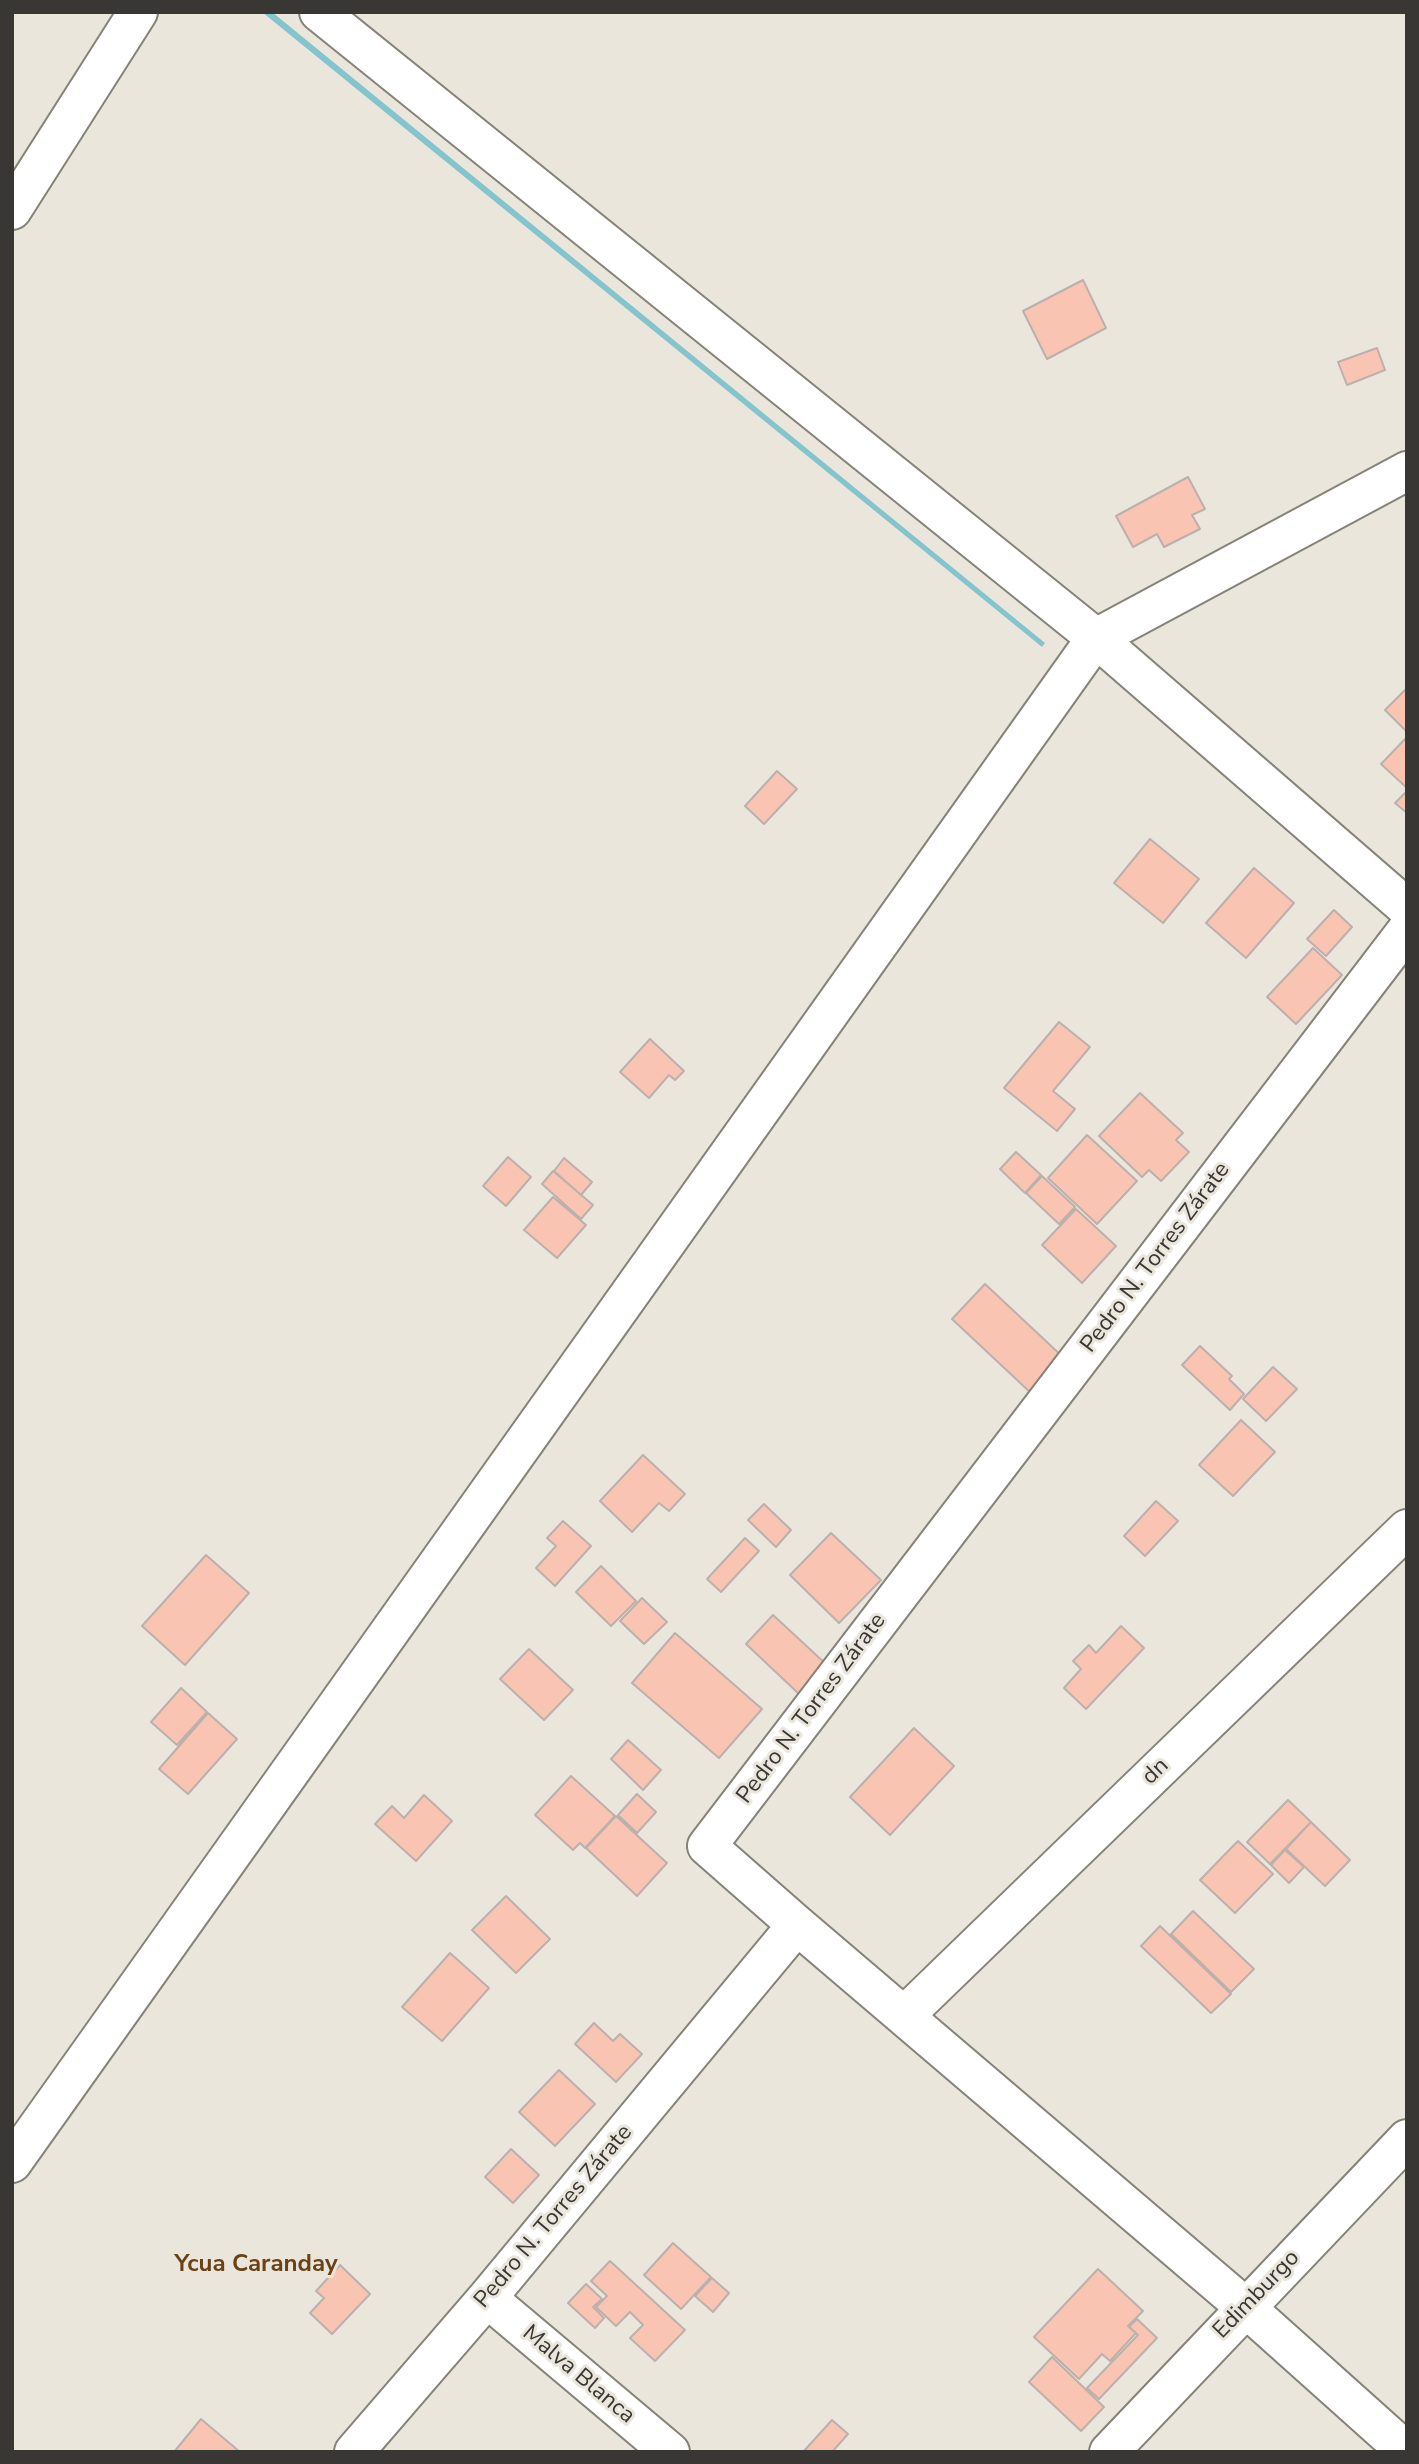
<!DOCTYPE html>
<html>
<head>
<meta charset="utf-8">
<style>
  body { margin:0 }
  #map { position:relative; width:1419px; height:2464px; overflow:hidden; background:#eae6dc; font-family:"Nunito Sans",sans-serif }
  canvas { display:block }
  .frame { position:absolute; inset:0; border:14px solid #393733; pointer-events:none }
</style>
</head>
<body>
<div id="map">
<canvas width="1419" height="2464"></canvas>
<div class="frame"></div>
</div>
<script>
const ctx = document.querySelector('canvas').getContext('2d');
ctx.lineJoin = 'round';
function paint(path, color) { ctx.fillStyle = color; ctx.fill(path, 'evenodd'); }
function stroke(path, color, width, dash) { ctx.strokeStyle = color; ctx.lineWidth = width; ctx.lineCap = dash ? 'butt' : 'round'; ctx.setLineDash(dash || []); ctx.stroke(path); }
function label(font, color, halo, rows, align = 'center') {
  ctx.font = font + ' "Nunito Sans",sans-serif'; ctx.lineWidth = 6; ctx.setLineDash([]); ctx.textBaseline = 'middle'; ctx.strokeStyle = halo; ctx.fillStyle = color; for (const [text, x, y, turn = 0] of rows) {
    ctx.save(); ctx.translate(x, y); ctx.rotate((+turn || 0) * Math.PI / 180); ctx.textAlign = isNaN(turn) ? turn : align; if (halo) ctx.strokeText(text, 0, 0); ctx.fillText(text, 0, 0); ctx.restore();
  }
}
paint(new Path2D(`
  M262,12H272L1045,643L1042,647Z`), '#84c4cc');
const building = new Path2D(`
  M1083,280L1106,328L1047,359L1023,311Z
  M1377,348L1385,370L1347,385L1338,362Z
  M1188,477L1205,509L1192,515L1200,529L1164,547L1157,534L1133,547L1116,516Z
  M1407,688V731H1406L1385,710Z
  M1407,737V788L1381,764Z
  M777,771L797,789L764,824L745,806Z
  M1407,791V813L1395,803Z
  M1150,839L1199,879L1163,923L1114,883Z
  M1254,868L1294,903L1246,958L1206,923Z
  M1334,910L1352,927L1326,956L1307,939Z
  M1313,948L1342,975L1296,1024L1267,997Z
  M1059,1022L1090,1047L1053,1091L1075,1109L1057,1131L1004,1088Z
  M650,1039L684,1071L675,1080L669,1075L649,1098L620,1072Z
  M1140,1093L1183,1133L1176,1140L1189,1152L1161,1181L1149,1170L1142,1177L1099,1136Z
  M1087,1135L1137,1181L1097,1224L1048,1178Z
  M1016,1152L1041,1175L1025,1193L1000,1169Z
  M508,1157L531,1177L506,1206L483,1186Z
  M564,1158L592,1182L581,1195L554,1171Z
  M553,1171L593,1205L581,1219L542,1184Z
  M1042,1176L1075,1207L1059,1224L1026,1193Z
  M553,1197L586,1225L557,1258L524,1230Z
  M1076,1209L1116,1246L1082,1283L1042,1245Z
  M985,1284L1065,1359L1032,1394L952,1319Z
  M1200,1346L1232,1376L1229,1379L1244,1394L1230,1410L1182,1365Z
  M1273,1367L1297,1389L1266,1421L1243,1399Z
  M1241,1420L1275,1452L1233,1496L1199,1465Z
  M643,1455L685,1494L669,1511L659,1503L632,1532L600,1501Z
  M1156,1501L1178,1521L1145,1556L1124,1536Z
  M764,1504L791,1530L776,1547L748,1520Z
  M563,1521L591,1546L555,1586L536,1568L556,1546L547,1538Z
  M831,1533L881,1580L839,1623L790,1575Z
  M745,1538L759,1551L721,1592L707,1579Z
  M206,1555L249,1593L185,1665L142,1626Z
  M601,1566L636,1601L611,1626L576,1592Z
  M642,1598L667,1622L644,1644L620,1621Z
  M773,1615L827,1665L799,1694L746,1644Z
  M1121,1626L1144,1648L1086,1709L1064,1688L1081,1669L1073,1661L1089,1645L1096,1653Z
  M675,1633L762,1709L719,1758L632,1683Z
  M529,1649L573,1690L544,1720L500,1679Z
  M181,1688L207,1712L177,1745L151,1722Z
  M208,1713L237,1739L188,1794L159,1769Z
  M914,1728L954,1766L890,1835L850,1797Z
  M628,1740L661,1770L643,1790L611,1759Z
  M571,1776L615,1816L585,1848L580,1843L573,1850L535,1815Z
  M637,1794L656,1812L637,1833L618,1815Z
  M424,1795L452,1821L416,1861L375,1824L392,1806L404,1818Z
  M1288,1800L1311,1822L1270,1864L1247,1842Z
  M616,1816L667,1863L637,1896L586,1848Z
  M1311,1822L1350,1860L1325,1886L1286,1849Z
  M1238,1841L1273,1874L1235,1913L1200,1880Z
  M1285,1850L1304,1867L1289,1883L1271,1865Z
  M506,1896L550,1939L516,1973L472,1930Z
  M1193,1911L1254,1969L1231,1992L1171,1934Z
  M1160,1926L1231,1994L1211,2013L1141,1946Z
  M450,1953L489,1988L442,2041L402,2007Z
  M594,2023L613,2041L620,2034L642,2054L616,2082L575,2044Z
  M559,2070L595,2104L555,2146L519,2112Z
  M511,2149L539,2175L513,2203L485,2177Z
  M673,2243L711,2277L681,2309L644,2275Z
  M610,2261L685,2330L655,2361L630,2338L643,2325L630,2312L616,2326L596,2307L607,2296L591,2281Z
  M340,2265L370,2294L332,2334L310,2313L324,2298L316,2291Z
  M1098,2269L1143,2311L1128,2326L1136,2333L1110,2361L1102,2354L1079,2379L1034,2337Z
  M712,2278L729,2293L713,2312L695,2296Z
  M586,2284L602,2299L593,2307L604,2318L595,2328L568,2303Z
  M1137,2319L1157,2338L1099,2399L1087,2388L1138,2335L1129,2327Z
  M1052,2357L1104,2407L1081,2431L1029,2382Z
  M201,2419L240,2452H174Z
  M832,2420L848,2434L832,2452H803Z`);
paint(building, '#fac4b3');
stroke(building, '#bcb0ad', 2);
const minor = new Path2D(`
  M319,12L1096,638L1407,908
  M12,210L138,12
  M797,1925L1245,2307L1407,2452
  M905,2015L1407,1529
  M12,2163L1096,638L1407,471
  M487,2298L670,2452
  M354,2452L487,2298L797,1925L707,1846L1407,930
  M1109,2452L1407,2139`);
stroke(minor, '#858278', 42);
stroke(minor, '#fff', 38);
label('23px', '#393733', '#eae6dc', [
  ["Pedro N. Torres Zárate",1156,1258,-53],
  ["Pedro N. Torres Zárate",812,1709,-53],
  ["dn",1156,1772,-44],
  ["Pedro N. Torres Zárate",554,2217,-50],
  ["Edimburgo",1257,2295,-46],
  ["Malva Blanca",578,2375,40]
]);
label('bold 24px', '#6a4315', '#eae6dc', [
  ["Ycua Caranday",256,2265]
]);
</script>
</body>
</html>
